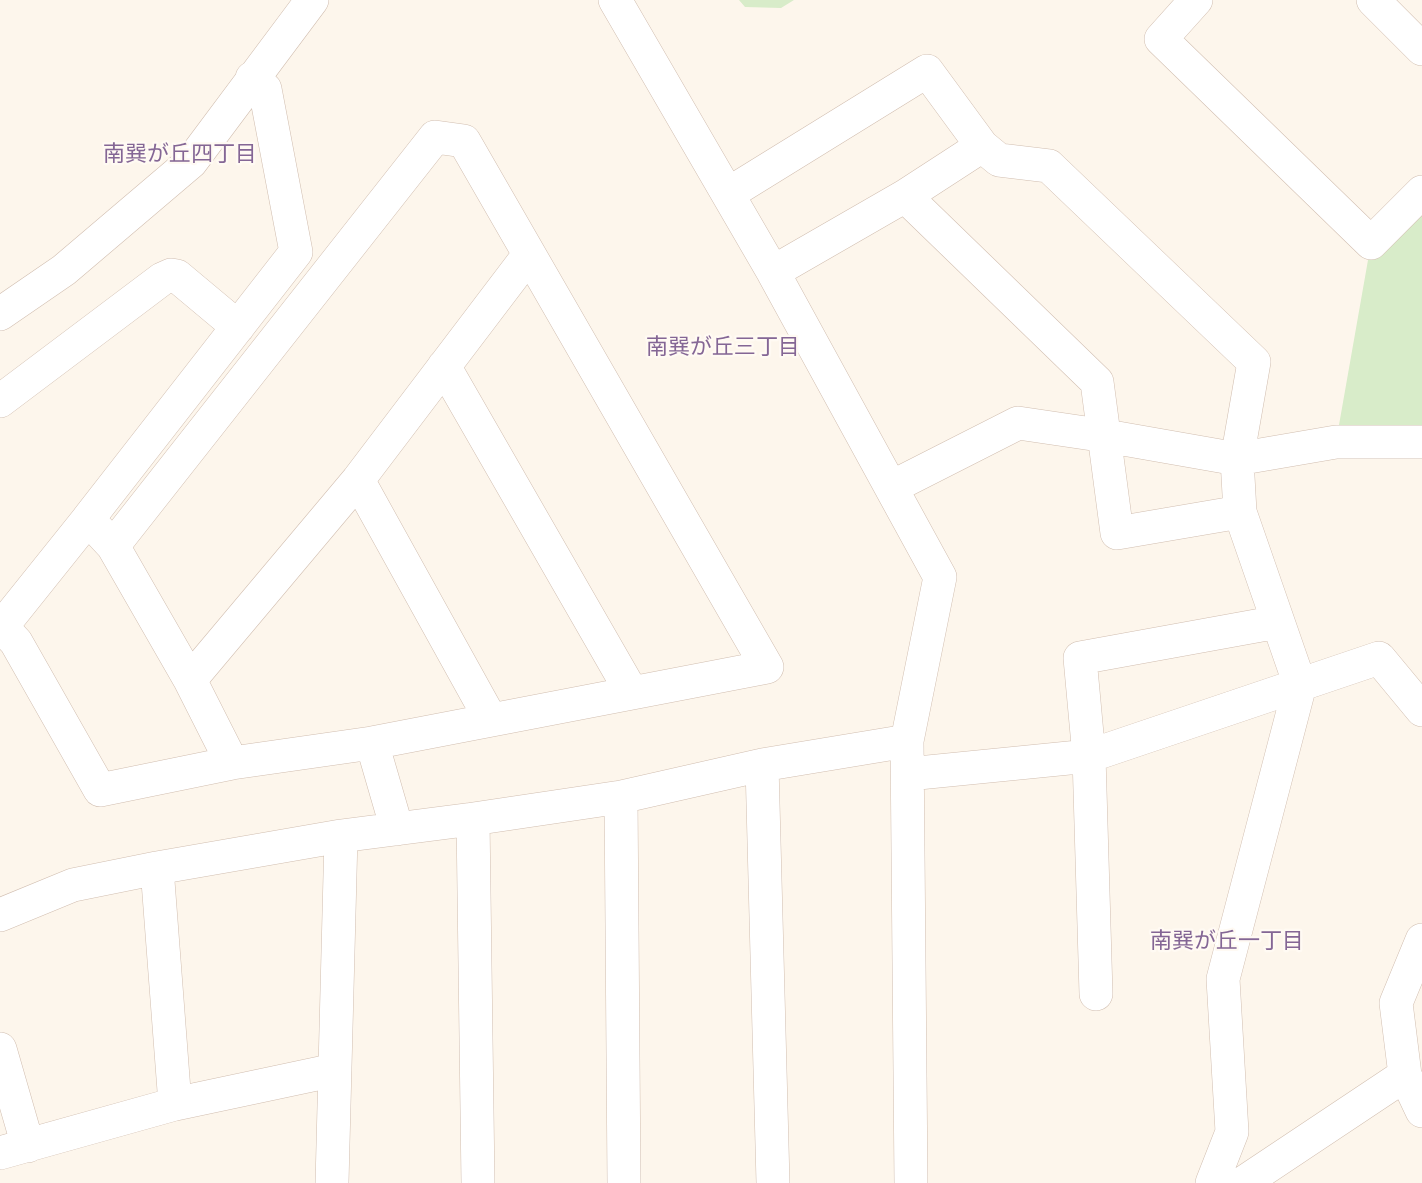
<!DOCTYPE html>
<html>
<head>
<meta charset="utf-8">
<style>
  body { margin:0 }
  canvas { display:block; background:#fdf6ec }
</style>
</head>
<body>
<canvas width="1422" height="1183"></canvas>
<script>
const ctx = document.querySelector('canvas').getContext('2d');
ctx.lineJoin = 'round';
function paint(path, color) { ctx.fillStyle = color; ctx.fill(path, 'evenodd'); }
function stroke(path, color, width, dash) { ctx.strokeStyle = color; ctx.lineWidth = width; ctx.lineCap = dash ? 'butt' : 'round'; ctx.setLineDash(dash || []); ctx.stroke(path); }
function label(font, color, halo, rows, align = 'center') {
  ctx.font = font + ' "Alegreya Sans","Noto Sans JP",sans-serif'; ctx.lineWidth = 4.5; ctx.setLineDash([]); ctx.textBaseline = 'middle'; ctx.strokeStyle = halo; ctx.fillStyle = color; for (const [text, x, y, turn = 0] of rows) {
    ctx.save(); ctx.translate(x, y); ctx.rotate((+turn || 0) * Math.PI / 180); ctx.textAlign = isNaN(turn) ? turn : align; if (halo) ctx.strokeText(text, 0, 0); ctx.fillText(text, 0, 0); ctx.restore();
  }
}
paint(new Path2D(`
  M739,0H794L781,8L745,7Z
  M1422,192V442H1336L1371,243Z`), '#d8ecc9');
const minor = new Path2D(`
  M615,0L773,272L940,577L907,741L911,1183
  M1196,0L1161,39L1371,243L1422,192
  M1373,0L1422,49
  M728,194L927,71L982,146
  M905,196L982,146L999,160L1049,166L1254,362L1237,459L1336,442H1422
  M773,272L905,196L1097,382L1117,533L1240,512
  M0,314L64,270L191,162L312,0
  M444,366L632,693
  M0,401L162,279L171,275L177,276L238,327
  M358,480L491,720
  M892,487L1018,423L1106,436L1237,459L1240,512L1300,685L1223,979L1232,1132L1212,1183
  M88,519L296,252L265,89L252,78
  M2,627L16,642L100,790L232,763
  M0,629L88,519L113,546L190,680L232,763L372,743L767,667L464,141L435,137L113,546
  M190,680L358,480L528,256
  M372,743L397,829
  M762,765L773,1183
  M908,774L1089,756L1379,658L1422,710
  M621,797L624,1183
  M473,819L478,1183
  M0,915L73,885L157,868L341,836L473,819L621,797L762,765L907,741
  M1422,940L1396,1003L1405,1075L1422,1111
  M1096,994L1089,756L1080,658L1278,622
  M0,1049L28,1146
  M175,1104L335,1070
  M0,1153L175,1104L157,868
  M332,1183L341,836
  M1243,1183L1405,1075`);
stroke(minor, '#d1beb0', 34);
stroke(minor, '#fff', 33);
label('22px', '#846695', '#fffaf3', [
  ["南巽が丘四丁目",180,154],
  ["南巽が丘三丁目",723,347],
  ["南巽が丘一丁目",1227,941]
]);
</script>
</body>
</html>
